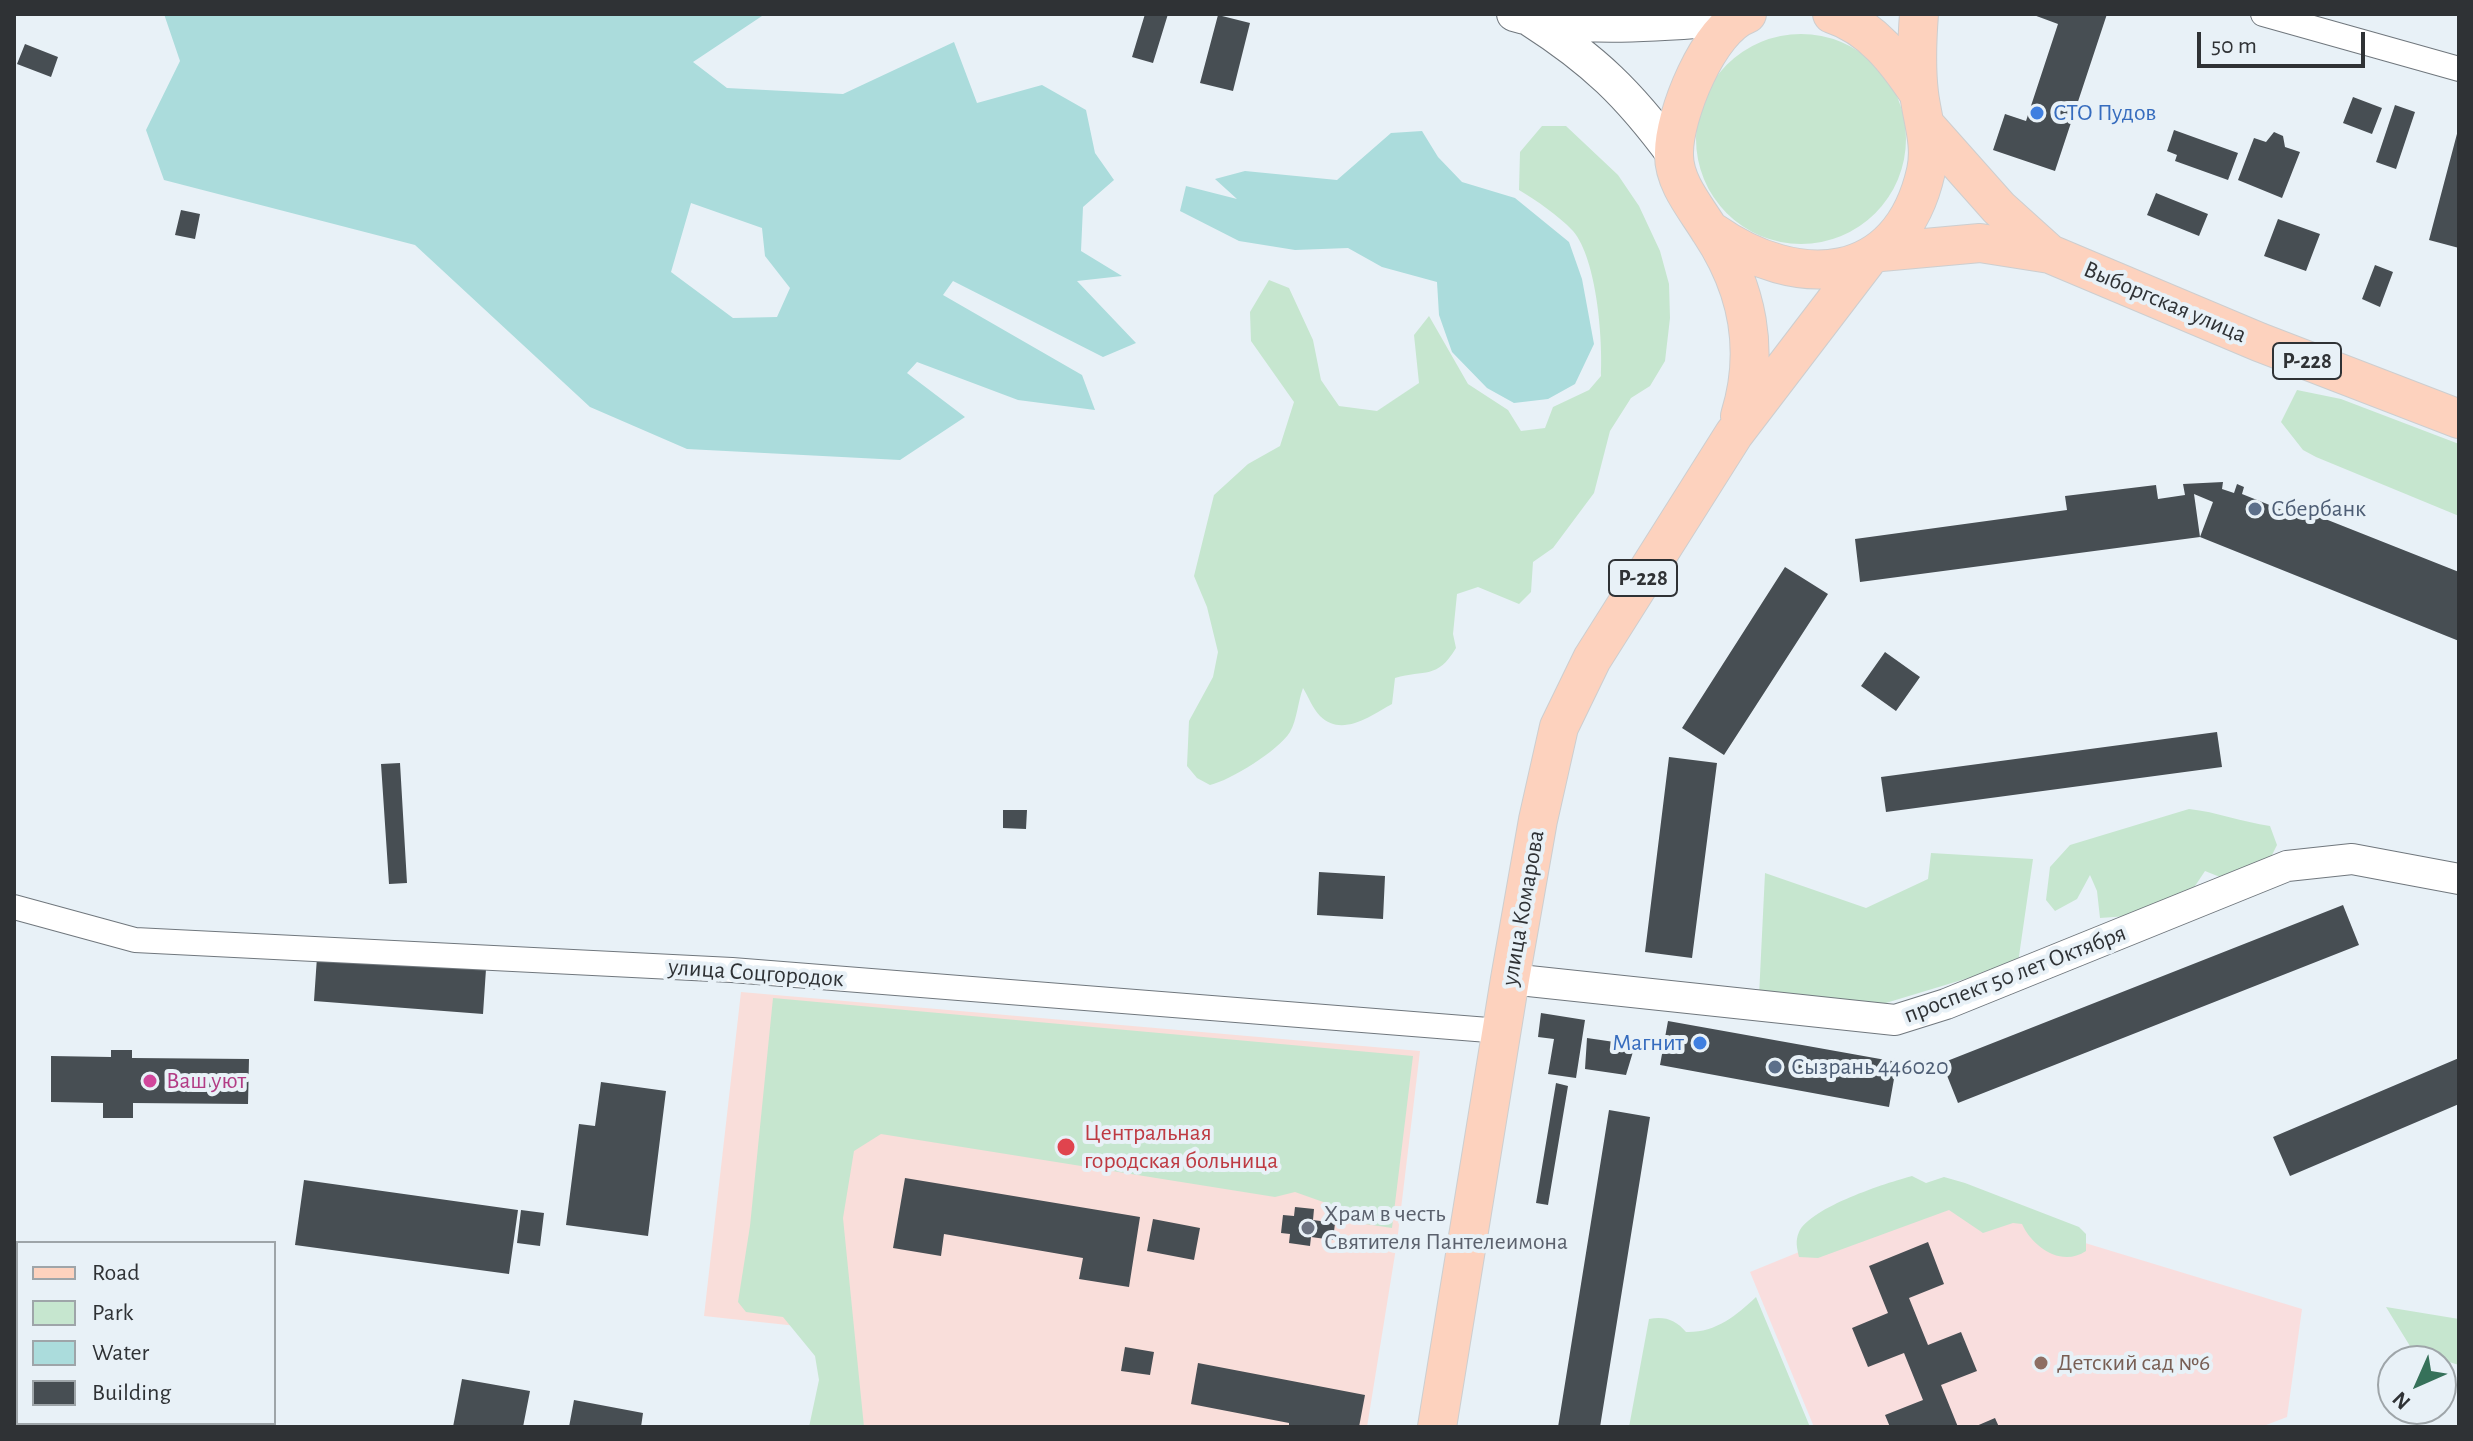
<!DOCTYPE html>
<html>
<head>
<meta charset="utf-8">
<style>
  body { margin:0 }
  #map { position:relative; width:2473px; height:1441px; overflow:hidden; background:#e8f1f7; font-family:"Alegreya Sans",sans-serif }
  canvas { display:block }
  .frame { position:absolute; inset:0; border:16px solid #2f3235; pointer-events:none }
  .legend { position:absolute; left:16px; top:1241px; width:260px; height:184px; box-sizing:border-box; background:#e8f1f7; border:2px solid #9ea5a9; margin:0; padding:10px 14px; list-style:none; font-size:24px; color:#2f3235 }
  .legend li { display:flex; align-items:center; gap:16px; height:40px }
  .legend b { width:40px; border:2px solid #9ea5a9 }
  .north { position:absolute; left:2377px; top:1345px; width:80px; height:80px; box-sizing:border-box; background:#e8f1f7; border:2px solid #9ea5a9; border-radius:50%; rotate:225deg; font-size:22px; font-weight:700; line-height:32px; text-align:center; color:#2f3235 }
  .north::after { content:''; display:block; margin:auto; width:28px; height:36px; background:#36715a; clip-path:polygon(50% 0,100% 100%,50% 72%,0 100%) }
  .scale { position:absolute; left:2197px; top:32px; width:168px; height:36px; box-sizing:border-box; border:4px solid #2f3235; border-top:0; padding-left:10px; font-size:24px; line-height:28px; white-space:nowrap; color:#2f3235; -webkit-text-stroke:6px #e8f1f7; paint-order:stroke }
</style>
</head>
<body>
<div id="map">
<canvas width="2473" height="1441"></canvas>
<div class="frame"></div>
<ul class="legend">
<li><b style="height:10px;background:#fdd2be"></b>Road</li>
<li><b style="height:22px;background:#c6e6cf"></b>Park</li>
<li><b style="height:22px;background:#abdcdc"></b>Water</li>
<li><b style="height:22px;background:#474e53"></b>Building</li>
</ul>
<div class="north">N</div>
<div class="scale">50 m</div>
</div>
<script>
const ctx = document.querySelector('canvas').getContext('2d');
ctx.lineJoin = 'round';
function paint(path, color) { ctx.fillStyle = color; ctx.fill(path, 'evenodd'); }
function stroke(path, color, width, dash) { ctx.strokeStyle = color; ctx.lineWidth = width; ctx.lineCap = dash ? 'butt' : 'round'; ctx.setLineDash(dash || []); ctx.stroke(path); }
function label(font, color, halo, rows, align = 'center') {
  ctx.font = font + ' "Alegreya Sans",sans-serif'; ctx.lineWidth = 8; ctx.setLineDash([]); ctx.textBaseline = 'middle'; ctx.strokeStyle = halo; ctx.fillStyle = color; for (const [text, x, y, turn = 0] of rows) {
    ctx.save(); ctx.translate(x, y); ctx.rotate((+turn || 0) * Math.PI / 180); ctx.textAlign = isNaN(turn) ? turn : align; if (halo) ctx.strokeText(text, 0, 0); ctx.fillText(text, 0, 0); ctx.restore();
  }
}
paint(new Path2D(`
  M1934,1197L2302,1309L2287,1417L2261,1427H1814L1750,1272Z`), '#f9dede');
paint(new Path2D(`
  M741,992L1420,1051L1397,1242L1367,1427H820L834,1330L704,1316Z`), '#f9deda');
paint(new Path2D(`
  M1696 139a105 105 0 1 1 210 0a105 105 0 1 1-210 0Z
  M1542,126H1566L1618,175L1639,206L1660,251L1669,284L1670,318L1665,361L1650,386L1631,398L1610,431L1594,493L1553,548L1533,562L1531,592L1519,604L1478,587L1457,594L1453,634L1456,648C1437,680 1425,669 1395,678L1392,704C1372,715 1342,738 1320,716C1313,709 1308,696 1303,688C1298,701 1297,720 1290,732C1278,751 1231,780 1210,785L1197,778L1187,766L1189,721L1213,677L1218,652L1207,607L1194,576L1214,495L1248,464L1280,446L1294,402L1251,341L1250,312L1269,280L1289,288L1313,340L1321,380L1339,406L1377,411L1419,383L1414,335L1429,316L1468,384L1508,410L1521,431L1545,428L1553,407L1589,390L1601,376C1603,340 1597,259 1573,231C1558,215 1537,201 1519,190L1520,152Z
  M2297,390L2341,399L2459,444V516L2316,457L2303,450L2281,422Z
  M2189,809C2217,812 2242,822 2270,826L2277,845L2265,869L2230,881L2205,871L2191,892L2128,916L2100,918L2097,891L2090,875L2077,899L2055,911L2046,900L2050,867L2070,845Z
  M1931,853L2033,859L2018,963L1856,1012L1759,996L1765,873L1866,908L1928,879Z
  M773,998L1413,1056L1392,1228L1345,1221L1326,1203L1295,1192L1275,1197L881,1134L854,1151L843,1218L864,1427H809L819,1380L815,1356L783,1317L746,1312L738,1302L750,1226Z
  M1912,1176L1926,1183L1944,1177L1965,1183L2079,1227L2086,1234V1251C2061,1268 2032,1246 2022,1224L2013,1223L1983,1233L1949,1210L1818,1258L1799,1257C1797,1248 1795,1241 1799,1232C1811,1207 1886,1183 1912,1176Z
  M1756,1297L1810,1427H1629L1649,1319C1665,1316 1676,1320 1686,1332C1715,1333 1736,1316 1756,1297Z
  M2386,1307L2459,1319V1365L2413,1351Z`), '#c6e6cf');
paint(new Path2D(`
  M164,14H765L693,62L727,88L843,94L954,42L977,103L1042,85L1086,110L1095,153L1114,180L1083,207L1081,251L1122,276L1077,281L1136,343L1103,357L953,281L943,295L1082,375L1095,410L1018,400L917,362L907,373L965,417L900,460L687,449L590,407L415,245L164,180L146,130L180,61ZM691,203L762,228L765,256L790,288L777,317L733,318L671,272Z
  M1422,131L1438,157L1462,182L1515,198L1569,242L1582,279L1594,344L1575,384L1548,399L1514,403L1487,388L1452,352L1439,315L1437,282L1382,267L1348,248L1295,250L1239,241L1180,211L1186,186L1237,199L1215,179L1245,171L1337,180L1391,133Z`), '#abdcdc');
paint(new Path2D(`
  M1145,14H1168L1153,63L1132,57Z
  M2031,14H2107L2055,171L1993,150L2005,114L2026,121L2058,24Z
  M1218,15L1250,23L1233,91L1200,83Z
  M25,44L58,57L51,77L17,64Z
  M2353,97L2382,108L2372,134L2343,123Z
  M2395,105L2415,112L2396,169L2376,162Z
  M2174,130L2238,153L2228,180L2175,161L2177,155L2167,151Z
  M2458,130H2459V248L2429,240Z
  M2274,132L2283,136L2285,147L2300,152L2282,198L2238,180L2254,138L2266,142Z
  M2156,193L2208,214L2199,236L2147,215Z
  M181,210L200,214L195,239L175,235Z
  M2278,219L2320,234L2306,271L2264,256Z
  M2375,265L2393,272L2380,307L2362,299Z
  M2223,482L2222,489L2234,493L2237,484L2244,487L2242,494L2297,516L2300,509L2459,572V641L2200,537L2213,502L2194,494L2200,537L1860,582L1855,539L2067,510L2065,496L2156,485L2158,499L2185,495L2183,484Z
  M1785,567L1828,594L1724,755L1682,728Z
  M1885,652L1920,677L1896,711L1861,686Z
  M2217,732L2222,767L1886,812L1881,777Z
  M1669,757L1717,763L1692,958L1645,952Z
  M400,763L407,883L389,884L381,764Z
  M1003,810H1027L1026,829L1003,828Z
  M1319,872L1385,876L1383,919L1317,915Z
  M2343,905L2359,945L1958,1103L1942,1063Z
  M317,957L486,969L483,1014L314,1001Z
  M1541,1013L1585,1020L1576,1078L1548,1074L1554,1039L1538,1037Z
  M1668,1021L1897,1062L1889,1107L1660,1065Z
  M1587,1038L1635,1045L1626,1075L1585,1069Z
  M111,1050H132V1058L249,1059L248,1104L133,1103V1118H103V1103L51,1102V1056L111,1057Z
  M2459,1058V1104L2290,1176L2273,1137Z
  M601,1082L666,1091L648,1236L566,1225L579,1124L595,1126Z
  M1556,1083L1568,1086L1548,1205L1536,1203Z
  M1609,1110L1650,1117L1600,1427H1558Z
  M905,1178L1140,1217L1129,1287L1079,1279L1083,1258L944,1234L941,1256L893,1248Z
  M304,1180L518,1210L509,1274L295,1245Z
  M1295,1207L1314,1209L1313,1220L1335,1223L1333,1240L1311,1237L1310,1246L1289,1243L1290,1234L1281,1233L1283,1215L1294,1216Z
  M521,1210L544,1213L540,1246L517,1243Z
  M1153,1219L1200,1228L1194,1260L1147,1251Z
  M1928,1242L1944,1284L1909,1298L1928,1345L1961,1332L1977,1371L1941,1385L1958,1427H1890L1885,1415L1923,1400L1904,1353L1868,1367L1852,1328L1888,1313L1869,1266Z
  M1125,1347L1154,1352L1150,1375L1121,1371Z
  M1198,1363L1365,1395L1359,1427H1289V1423L1191,1404Z
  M462,1379L530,1391L523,1427H453Z
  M574,1400L643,1413L641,1427H569Z
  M1995,1418L1999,1427H1974Z`), '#474e53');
const minor = new Path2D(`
  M2263,14L2459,69
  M14,907L135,940L732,970L1501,1031`);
const tertiary = new Path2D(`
  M1510,979L1895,1020L1946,1004L2287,866L2352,859L2459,879`);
const secondary = new Path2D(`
  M1514,14C1572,32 1675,23 1736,18
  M1530,19C1594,60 1629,94 1674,155`);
const primary = new Path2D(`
  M1832,14C1872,27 1897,61 1919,94
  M1927,127L1999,208L2050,254
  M1713,232C1797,291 1900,287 1926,171C1932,144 1922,119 1919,93C1916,67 1917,40 1919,14
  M1881,252L1980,243L2050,254L2259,342L2459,419
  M1740,416C1760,351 1748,288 1710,231C1696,208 1674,183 1674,155C1673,116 1709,27 1747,14
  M1437,1427L1510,979L1538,820L1559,727L1592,659L1734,434L1866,261`);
stroke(minor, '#70777d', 26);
stroke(tertiary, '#70777d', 32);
stroke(secondary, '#70777d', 36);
stroke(primary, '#cdcecf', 40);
stroke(minor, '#fff', 24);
stroke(tertiary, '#fff', 30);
stroke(secondary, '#fff', 34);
stroke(primary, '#fdd2be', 38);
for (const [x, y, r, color] of [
  [2037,113,8,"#3f7fe0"],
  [2255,509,8,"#5c6f8a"],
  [1700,1043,8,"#3f7fe0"],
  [1775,1067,8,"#5c6f8a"],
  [150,1081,8,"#d1479c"],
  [1066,1147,10,"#e0444e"],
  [1308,1228,8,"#6b7280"],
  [2041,1363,8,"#8d6e63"]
]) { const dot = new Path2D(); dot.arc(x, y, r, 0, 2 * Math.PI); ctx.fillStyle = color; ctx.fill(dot); stroke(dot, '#e8f1f7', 3); }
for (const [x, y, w] of [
  [2307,361,68],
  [1643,578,68]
]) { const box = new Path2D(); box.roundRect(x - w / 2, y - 18, w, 36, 6); ctx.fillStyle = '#e8f1f7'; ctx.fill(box); stroke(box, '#2f3235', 2); }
label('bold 22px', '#2f3235', null, [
  ["Р-228",2307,361],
  ["Р-228",1643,578]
]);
label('24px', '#366cbe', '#e8f1f7', [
  ["СТО Пудов",2053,113],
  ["Магнит",1684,1043,"right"]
], 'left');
label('24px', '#2f3235', '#e8f1f7', [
  ["Выборгская улица",2165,302,23],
  ["улица Комарова",1523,908,-80],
  ["улица Соцгородок",756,973,4],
  ["проспект 50 лет Октября",2015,974,-21]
]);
label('24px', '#4e5e75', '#e8f1f7', [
  ["Сбербанк",2271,509],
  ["Сызрань 446020",1791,1067]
], 'left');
label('24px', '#b23c85', '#e8f1f7', [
  ["Ваш уют",166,1081]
], 'left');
label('24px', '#be3a42', '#e8f1f7', [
  ["Центральная",1084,1133],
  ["городская больница",1084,1161]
], 'left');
label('24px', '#5b616d', '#e8f1f7', [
  ["Храм в честь",1324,1214],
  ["Святителя Пантелеимона",1324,1242]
], 'left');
label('24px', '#785e54', '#e8f1f7', [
  ["Детский сад №6",2057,1363]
], 'left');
</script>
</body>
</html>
